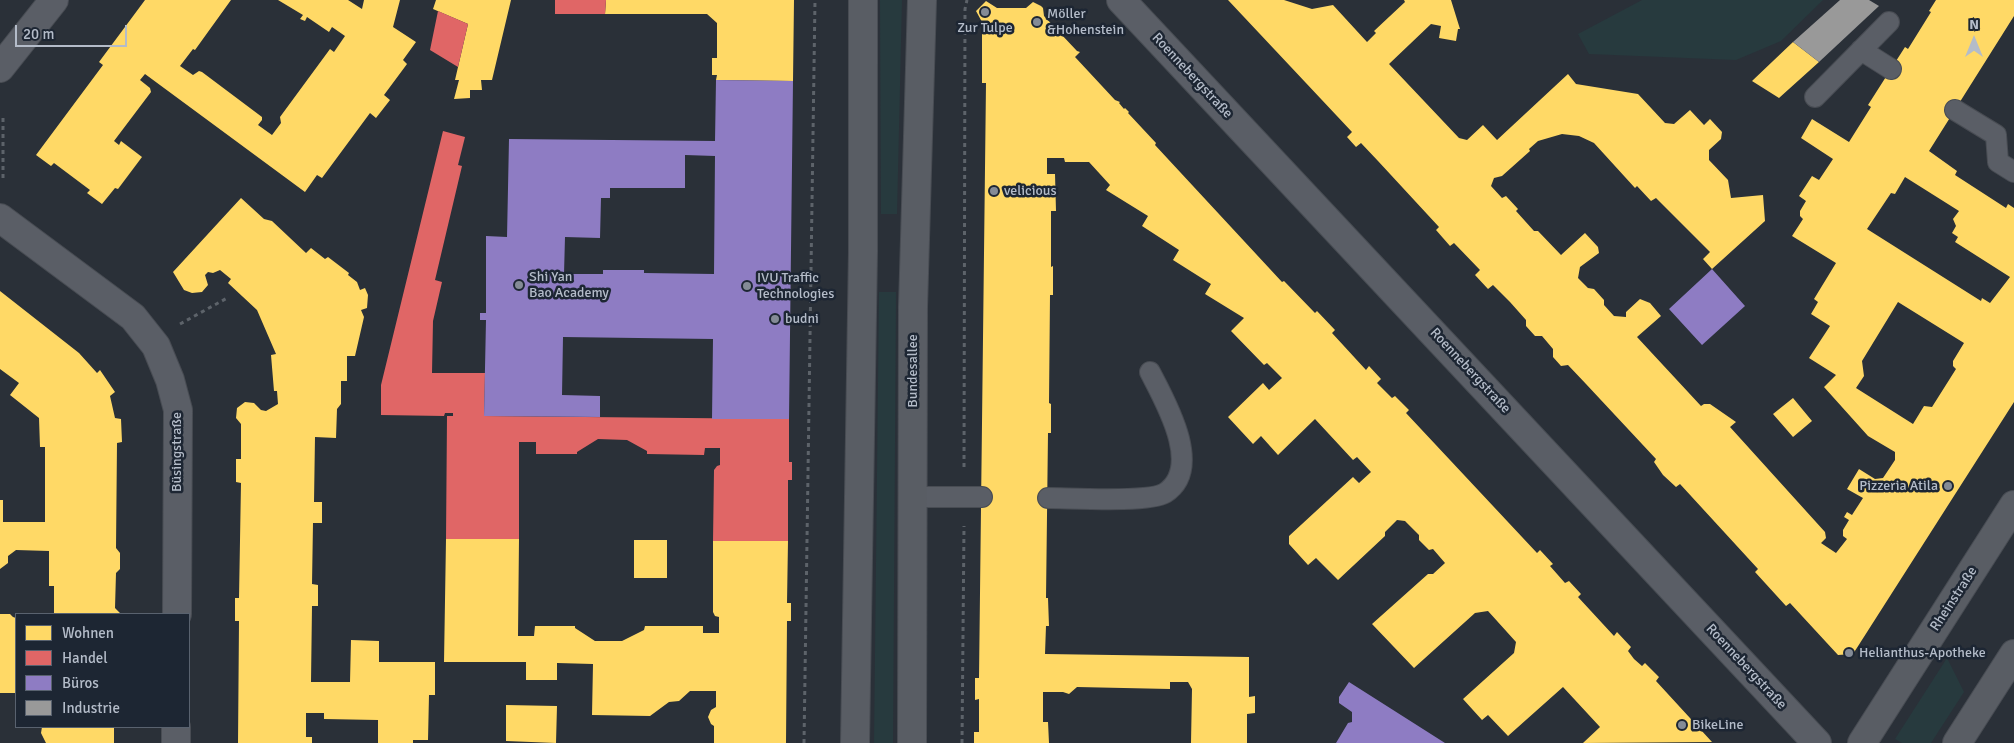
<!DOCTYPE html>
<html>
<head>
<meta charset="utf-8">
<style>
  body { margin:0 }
  #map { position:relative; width:2014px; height:743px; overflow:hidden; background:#2a3038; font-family:Signika,sans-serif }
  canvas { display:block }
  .legend { position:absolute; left:15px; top:613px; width:175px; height:115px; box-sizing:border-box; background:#1d2633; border:1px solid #59626f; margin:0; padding:6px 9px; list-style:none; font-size:15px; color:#b4bcc9 }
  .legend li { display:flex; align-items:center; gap:10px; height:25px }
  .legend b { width:25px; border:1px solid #59626f }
  .north { position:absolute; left:1949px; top:15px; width:50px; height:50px; -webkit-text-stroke:4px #1d2633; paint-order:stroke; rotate:0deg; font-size:14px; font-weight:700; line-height:20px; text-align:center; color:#b4bcc9 }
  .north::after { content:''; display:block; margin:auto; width:18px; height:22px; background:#b4bcc9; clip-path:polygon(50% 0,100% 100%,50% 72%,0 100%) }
  .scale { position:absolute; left:15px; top:25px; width:112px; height:22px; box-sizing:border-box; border:2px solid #b4bcc9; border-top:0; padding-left:6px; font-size:15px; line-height:18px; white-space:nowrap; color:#b4bcc9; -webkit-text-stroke:4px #1d2633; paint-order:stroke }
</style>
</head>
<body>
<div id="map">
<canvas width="2014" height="743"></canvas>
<ul class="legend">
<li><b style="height:14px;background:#ffd966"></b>Wohnen</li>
<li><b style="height:14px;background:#e06666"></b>Handel</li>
<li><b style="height:14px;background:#8e7cc3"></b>Büros</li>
<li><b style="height:14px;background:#999"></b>Industrie</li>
</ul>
<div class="north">N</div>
<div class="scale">20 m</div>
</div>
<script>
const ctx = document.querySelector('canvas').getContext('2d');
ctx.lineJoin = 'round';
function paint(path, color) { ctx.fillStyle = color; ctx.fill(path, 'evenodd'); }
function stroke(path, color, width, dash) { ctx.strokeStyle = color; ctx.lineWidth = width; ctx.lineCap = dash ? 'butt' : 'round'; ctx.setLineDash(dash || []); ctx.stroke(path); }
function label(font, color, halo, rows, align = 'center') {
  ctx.font = font + ' Signika,sans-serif'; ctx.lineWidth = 5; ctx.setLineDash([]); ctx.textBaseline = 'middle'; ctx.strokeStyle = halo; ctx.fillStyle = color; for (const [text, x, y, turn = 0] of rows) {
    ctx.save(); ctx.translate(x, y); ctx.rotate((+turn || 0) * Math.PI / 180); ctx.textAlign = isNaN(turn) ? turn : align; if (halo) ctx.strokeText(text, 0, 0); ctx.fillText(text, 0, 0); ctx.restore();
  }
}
paint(new Path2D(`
  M880,0H902L897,214H881Z
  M1642,0H1823L1781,41L1736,60L1589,54L1578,34Z
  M879,292H896L893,743H874Z
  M1947,658L1964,692L1931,743H1902L1895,739Z`), '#273a3e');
paint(new Path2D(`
  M145,0H231L195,50L193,49L180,66L193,75L199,71L202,72L262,117V120L258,125L272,135L281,123L280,117L330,49L334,52L345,36L332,27L329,32L307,17L305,21L300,19L303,15L278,0H348L362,9L364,0H400L393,27L416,42L403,60L407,64L384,95L390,100L376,118L370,113L322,178L317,175L305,192L145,74L140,80L150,88L151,92L114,141L119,145L121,141L142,157L118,189L115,188L102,204L87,193L90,190L54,163L51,166L36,155L103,65L99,62Z
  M436,0H511L492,80H481L482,90H470V98L454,99L459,80H455L468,24L433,9Z
  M606,0H794L793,81L716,80L717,75H712V58H717V23L707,14H605Z
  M1228,0H1284L1312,9L1333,5L1367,42L1376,33L1374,31L1405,2L1404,0H1451L1460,29H1458L1456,41L1439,38L1441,26L1431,24L1389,64L1459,138L1467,140L1483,125L1497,140L1568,74L1576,84L1638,94L1665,123L1674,124L1690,110L1704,125L1710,119L1722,132L1721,139L1709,150V160L1728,180L1731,198L1763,195L1765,221L1712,269L1703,259L1710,252L1656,198L1651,201L1637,186L1635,188L1594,143L1579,136L1562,134L1538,141L1529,149L1530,151L1502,176L1494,178L1491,186L1502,198L1506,196L1518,209L1516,211L1534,231H1538L1561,255L1585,233L1598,247L1599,253L1580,267L1578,278L1588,288L1594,289L1604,300V305L1614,316L1626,317V312L1640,299L1650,303L1661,316L1637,337L1701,406L1704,404H1710L1736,422L1730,427L1825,532L1826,538L1821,543L1836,553L1847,539L1843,536V530L1849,520L1844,517L1847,512L1852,515L1863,498L1847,489L1859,469L1875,479L1883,478L1895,460V452L1868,436L1824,387L1836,375L1809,358L1830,326L1811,314L1818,302L1814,299L1836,263L1792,236L1803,219L1800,216V211L1806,201L1799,196L1812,176L1819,180L1833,159L1801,138L1812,119L1849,142L1871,107L1868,105L1905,47L1908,49L1931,12L1929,11L1936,0H2014V16L1929,151L1957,171L1955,175L2006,208L2008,204L2014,208V402L1853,654L1838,655L1790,603L1786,606L1755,572L1758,569L1680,484L1676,487L1663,475L1654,462L1656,459L1586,384L1568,365L1561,366L1553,357V349L1542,336H1535L1526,326V320L1510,302L1493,285L1488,289L1475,275L1480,270L1454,243L1450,246L1436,230L1439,227L1378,161L1361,143L1356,147L1347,137L1352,132ZM1905,177L1959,211L1953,219L1956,226L1952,233L1958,237L1955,242L2010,277L1990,303L1982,298L1981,301L1867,229L1891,193L1895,194ZM1898,302L1964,343L1953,361V366L1956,369L1932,407L1924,406L1913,424L1856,388L1864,376L1862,361Z
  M986,1L997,8H1026L1033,2L1041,6L1043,8L1044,16L1077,51L1080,52L1075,57L1115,100L1120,102L1119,103L1124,109L1125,108L1129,112L1128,113L1156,143L1155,145L1282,282L1284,281L1315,313L1317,311L1335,330L1332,333L1366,370L1369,366L1381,379L1377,383L1392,398L1395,396L1409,410L1406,413L1537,553L1540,550L1553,564L1550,566L1565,583L1569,581L1581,594L1578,597L1614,636L1617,632L1631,647L1628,651L1634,659L1642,666L1645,663L1659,677L1656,681L1712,742L1583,743L1600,727L1563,687L1508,736L1488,715L1482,720L1463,699L1514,653L1516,642L1488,611L1475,613L1414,668L1372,624L1428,574H1433L1445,563L1433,549L1429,550L1419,540V535L1405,521L1397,520L1385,532V536L1338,580L1316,558L1308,565L1289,544V536L1353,477L1359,483L1371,472L1357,457L1353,460L1315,419L1278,455L1261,436L1253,444L1228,417L1263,383L1269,390L1282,378L1267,363L1264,365L1231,331L1244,318L1205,294L1211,284L1173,260L1179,250L1142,226L1148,216L1106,190L1110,185L1089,162H1065L1064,158H1047V174H1055L1056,211H1051V267L1053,266V295H1050L1049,403L1051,404V433H1048L1046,598H1048L1049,626H1046L1045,654L1249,657V697L1255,696V713L1247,714V743H1191L1192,689L1188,682H1170V689L1077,687L1069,694L1063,692H1043V722H1048L1049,743H974V732H979V699L975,700V678H979L986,83H982V22L976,11Z
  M1793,42L1819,62L1779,98L1752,81Z
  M241,198L264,219L272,221L306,253L311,248L325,259L328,257L349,273L348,275L357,282L360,290L365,288L368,295L367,308L361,310L364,317L355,356H347V381H341V404L337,409L336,438L315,437L314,502H322V523H313L312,584L318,585V606H312L311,682H350L351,640L379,641V662H435V695H429L428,740H413V743H378V720L324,719V713H306V737H312V743H238L239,621H235V598H239L241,483L236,482V459H241V424L236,418L237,408L245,402L254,403L261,410L266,411L278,404L277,391H274L271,355L276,354L257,310L228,283L231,279L220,270L213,273L208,272L205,275L208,285L202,292L192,293L184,290L173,272Z
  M0,291L79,353L97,373L100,370L115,392L110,396L115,418L121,419L122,442L117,443L116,548L120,553V569L116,573L115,608L121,614H54V586H49V551L16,550L8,556V563L0,569V500H3V522H45V447H40L39,418L10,395L19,383L0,369Z
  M1793,398L1812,421L1793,437L1773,414Z
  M446,539H519L518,636H534L535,626H575V628L595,641H622L644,630L645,626H703V633H719V617L715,616L713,612V541H788L787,603H791V621H787L786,743H714V726L711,724L708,717L711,710L716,707V691H690L679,701L669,702L650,716L592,715L593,664L557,663V680H526V662H444Z
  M634,540H667V578H634Z
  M0,614H10L13,617L16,618V693H0Z
  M506,705L557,706L556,743L506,741Z
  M42,727H114V743H46L41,733Z`), '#ffd966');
paint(new Path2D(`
  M555,0H606L605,14H555Z
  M438,11L468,24L458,67L430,50Z
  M443,131L465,137L458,165L462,166L435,280L442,282L433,321L432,373H485L484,416L789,419V462H792V480H788V541H713L714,470L717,466L720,465V448H705L704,455L647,454V451L627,440L598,439L577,452V454H536V442H519V539H446L447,416H453V413H445L444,416L381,415V385Z`), '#e06666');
paint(new Path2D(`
  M716,80L793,81L789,419H712L713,339L563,337L562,395L600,396V417L484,416L486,320H480V313H486V236L507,237L509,139L715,141ZM685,155L715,156L714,274L644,273V270H603V274H564L565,237L600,238L601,198H610V188H685Z
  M1712,269L1745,306L1702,345L1669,309Z
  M1349,682L1445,743H1336L1348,723L1352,722V712L1339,703V697Z`), '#8e7cc3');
paint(new Path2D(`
  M1840,0H1869L1879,6L1819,62L1793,42Z`), '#999');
const lane = new Path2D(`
  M1861,50L1891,69
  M1815,97L1889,22
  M1955,110L1996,135L1998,162L2014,172
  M913,497H982
  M1048,498C1070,498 1149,503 1165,493C1204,468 1165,401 1150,372`);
const street = new Path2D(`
  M1121,0L1817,743
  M0,68L54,0
  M0,218L133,317L156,346L170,380L178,410L177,614
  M176,743V727`);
const secondary = new Path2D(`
  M855,743L863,251V0
  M912,743L913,307L922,0
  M1862,743L2014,505
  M1957,743L2014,654`);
stroke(lane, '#484c53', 22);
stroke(street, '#484c53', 30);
stroke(secondary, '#484c53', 30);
stroke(new Path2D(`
  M3,118V182
  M180,324L229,297
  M964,467L965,9L967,0
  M804,743L815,0
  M962,743L964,526`), '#5d636a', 3, [4, 4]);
stroke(lane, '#5a5e66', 20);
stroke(street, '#5a5e66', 28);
stroke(secondary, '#595d64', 28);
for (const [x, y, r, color] of [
  [985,12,5,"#848b96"],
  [1037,22,5,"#848b96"],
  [994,191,5,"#848b96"],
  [519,285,5,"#848b96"],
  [747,286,5,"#848b96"],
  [775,319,5,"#848b96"],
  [1948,486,5,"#848b96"],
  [1849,653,5,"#848b96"],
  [1682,725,5,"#848b96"]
]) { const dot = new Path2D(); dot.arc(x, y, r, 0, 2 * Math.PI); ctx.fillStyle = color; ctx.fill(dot); stroke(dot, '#1d2633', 2); }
label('14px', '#b4bcc9', '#1d2633', [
  ["Möller",1047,14],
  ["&Hohenstein",1047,30],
  ["Zur Tulpe",985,28,"center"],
  ["velicious",1004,191],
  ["Shi Yan",529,277],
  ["Bao Academy",529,293],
  ["IVU Traffic",757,278],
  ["Technologies",757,294],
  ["budni",785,319],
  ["Pizzeria Atila",1938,486,"right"],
  ["Helianthus-Apotheke",1859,653],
  ["BikeLine",1692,725]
], 'left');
label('14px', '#b4bcc9', '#1d2633', [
  ["Roennebergstraße",1192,76,47],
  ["Bundesallee",913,371,-90],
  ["Roennebergstraße",1470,371,47],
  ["Büsingstraße",177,452,-90],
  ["Rheinstraße",1954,599,-57],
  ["Roennebergstraße",1746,667,47]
]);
</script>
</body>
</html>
